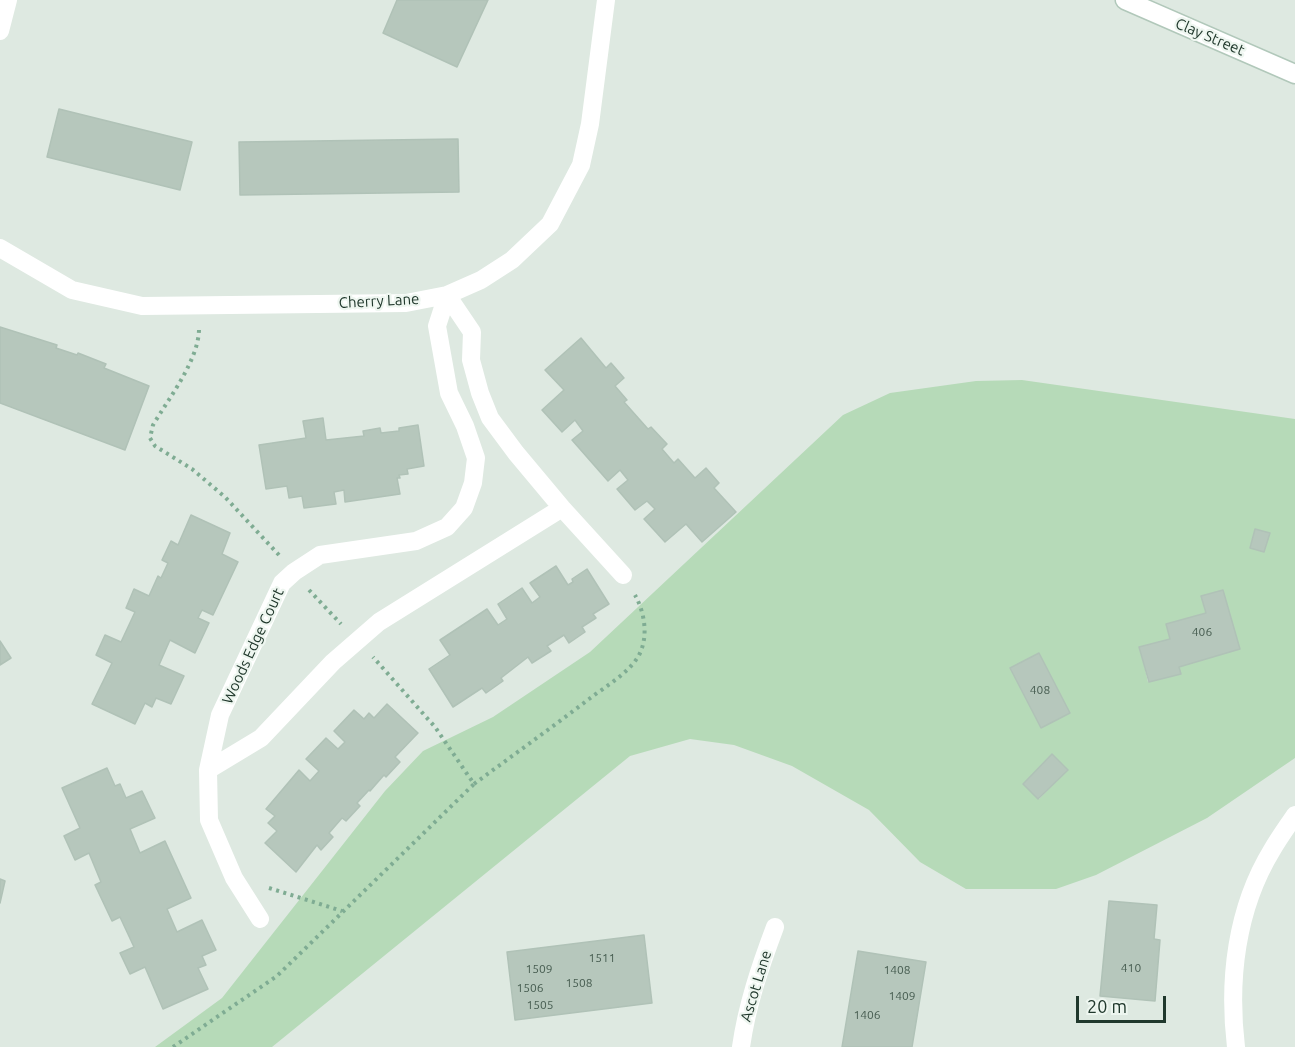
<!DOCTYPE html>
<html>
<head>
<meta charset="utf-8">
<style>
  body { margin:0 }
  #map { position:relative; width:1295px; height:1047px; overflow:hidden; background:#dee9e1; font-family:Ubuntu,sans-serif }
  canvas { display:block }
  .scale { position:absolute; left:1076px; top:996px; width:90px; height:27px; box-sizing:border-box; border:3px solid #20382c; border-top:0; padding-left:8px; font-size:18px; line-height:21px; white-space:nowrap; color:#20382c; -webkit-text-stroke:4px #eef6f0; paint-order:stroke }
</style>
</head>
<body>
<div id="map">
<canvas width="1295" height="1047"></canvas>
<div class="scale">20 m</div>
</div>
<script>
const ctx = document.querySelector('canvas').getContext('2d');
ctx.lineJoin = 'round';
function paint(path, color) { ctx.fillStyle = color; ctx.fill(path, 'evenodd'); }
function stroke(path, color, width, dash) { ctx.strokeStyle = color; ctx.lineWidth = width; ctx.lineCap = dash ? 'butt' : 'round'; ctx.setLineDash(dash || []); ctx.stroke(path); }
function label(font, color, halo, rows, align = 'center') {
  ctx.font = font + ' Ubuntu,sans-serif'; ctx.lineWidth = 4.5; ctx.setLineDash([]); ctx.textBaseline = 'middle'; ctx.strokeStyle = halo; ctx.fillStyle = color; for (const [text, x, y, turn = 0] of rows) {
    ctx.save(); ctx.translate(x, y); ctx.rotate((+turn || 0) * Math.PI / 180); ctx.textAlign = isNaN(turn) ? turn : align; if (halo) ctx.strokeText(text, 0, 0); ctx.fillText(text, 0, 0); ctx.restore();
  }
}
paint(new Path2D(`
  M1022,380L1295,419V758L1207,818L1096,875L1056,889H966L920,862L869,810L792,766L734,745L690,739L630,756L272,1047H155L222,998L385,791L423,751L493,717L590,652L843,415L890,393L976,381ZM1255,529L1269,534L1264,552L1250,548ZM1223,590L1239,649L1179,667L1180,674L1148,682L1140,647L1170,639L1206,613L1201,596ZM1039,653L1041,727L1010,668ZM1067,770L1039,799L1023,784Z`), '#b6dab8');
const building = new Path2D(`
  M397,0H488L457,67L383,33Z
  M59,109L192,142L180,190L47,157Z
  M458,139L459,192L240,195L239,142Z
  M0,327L57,345L56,348L77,355L78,353L106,364L104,368L149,386L125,450L0,403Z
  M581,338L606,368L611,363L624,378L615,386L627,400L624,402L648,429L651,427L667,444L662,449L674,463L678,459L695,478L706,468L719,483L714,488L736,512L702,542L686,524L665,542L644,519L655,509L647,501L635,510L617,489L628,480L620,470L608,481L572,440L583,431L575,420L562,432L542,410L564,390L545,370Z
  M323,418L326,440L364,436L363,431L380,428L381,433L399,431V428L418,425L424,466L407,469L408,474L399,475L400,478H397L400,494L345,502L344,490L334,492L336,504L304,508L302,496L289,498L287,486L266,489L259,445L306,438L303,421Z
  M191,515L230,533L222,554L238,562L213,615L202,610L198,618L209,623L195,653L170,640L159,665L184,676L171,704L156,698L152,707L145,703L135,724L92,704L112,663L96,655L105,635L121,642L135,612L126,608L134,589L149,596L158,576L161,578L168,563L162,560L171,541L178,545Z
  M1255,529L1270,533L1264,552L1250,548Z
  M556,566L568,585L573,582L572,579L587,569L609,604L593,614L596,618L582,627L585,632L569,643L564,635L547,646L551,651L532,663L528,657L501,678L503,681L486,693L482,688L453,707L429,669L450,655L440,640L487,609L498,625L507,619L498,604L522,588L532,603L540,597L530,583Z
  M1223,590L1240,649L1179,667L1181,674L1149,682L1139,647L1170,639L1166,624L1206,613L1201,596Z
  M0,641L11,658L0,665Z
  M1039,653L1070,713L1041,728L1010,668Z
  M387,704L418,733L395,757L400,762L386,777L384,775L370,791L369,790L357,803L360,806L346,821L342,818L329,833L333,837L321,850L317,845L296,872L265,843L277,831L268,823L275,816L266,809L299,770L310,781L319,771L306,759L326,738L338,749L345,742L334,731L354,710L364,719L369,713L374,718Z
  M1052,754L1068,770L1038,799L1023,784Z
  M107,768L115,786L120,784L126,798L142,791L155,818L130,829L140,853L165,841L191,898L167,909L177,932L202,920L216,950L202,956L206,965L198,968L208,989L163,1009L145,967L130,974L120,953L134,947L120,917L112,921L95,885L101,882L89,853L75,860L64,836L80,828L62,788Z
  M0,879L5,881L0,903Z
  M1109,901L1157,905L1154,939L1160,940L1155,1001L1100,996Z
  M644,935L652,1003L515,1020L507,952Z
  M858,951L926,962L912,1047H842Z`);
paint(building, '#b6c7bc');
stroke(building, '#b0c2b7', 1.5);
const secondary = new Path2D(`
  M1125,0L1295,74`);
stroke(secondary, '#b1c8ba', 21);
stroke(new Path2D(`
  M199,330C198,361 169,398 153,425L150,438L155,446L192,469L225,497L279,555
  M309,590L341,624
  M474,784C512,756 551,728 589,699C605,687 627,674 638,657C649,638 645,613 635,595
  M269,888L342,911
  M173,1047L277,976L474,784L435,727L373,657`), '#7fac93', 4, [3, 4.5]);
stroke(new Path2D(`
  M0,31L8,0
  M0,248L72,290L142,306L406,303L447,295L481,280L512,260L550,224L581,165L590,124L606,0
  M447,295L472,332L471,360L480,393L490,418L516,453L562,508L623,575
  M208,770L261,738L333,662L379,622L562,508
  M260,919L234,878L209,820L208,770L220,715L282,583L294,572L320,555L416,541L447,527L464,508L473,483L476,458L465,426L449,393L437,326L447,295
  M741,1047C747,1005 760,967 775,927
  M1236,1047C1228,980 1236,909 1272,850C1279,838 1287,827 1295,815`), '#fff', 18);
stroke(secondary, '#fff', 18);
label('12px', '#465c50', null, [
  ["406",1202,632],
  ["408",1040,690],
  ["1511",602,958],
  ["410",1131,968],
  ["1509",539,969],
  ["1408",897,970],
  ["1508",579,983],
  ["1506",530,988],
  ["1409",902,996],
  ["1505",540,1005],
  ["1406",867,1015]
]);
label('15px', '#20382c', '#eef6f0', [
  ["Clay Street",1210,37,23],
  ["Cherry Lane",379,301,-3],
  ["Woods Edge Court",253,646,-65],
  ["Ascot Lane",756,986,-73]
]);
</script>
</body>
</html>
